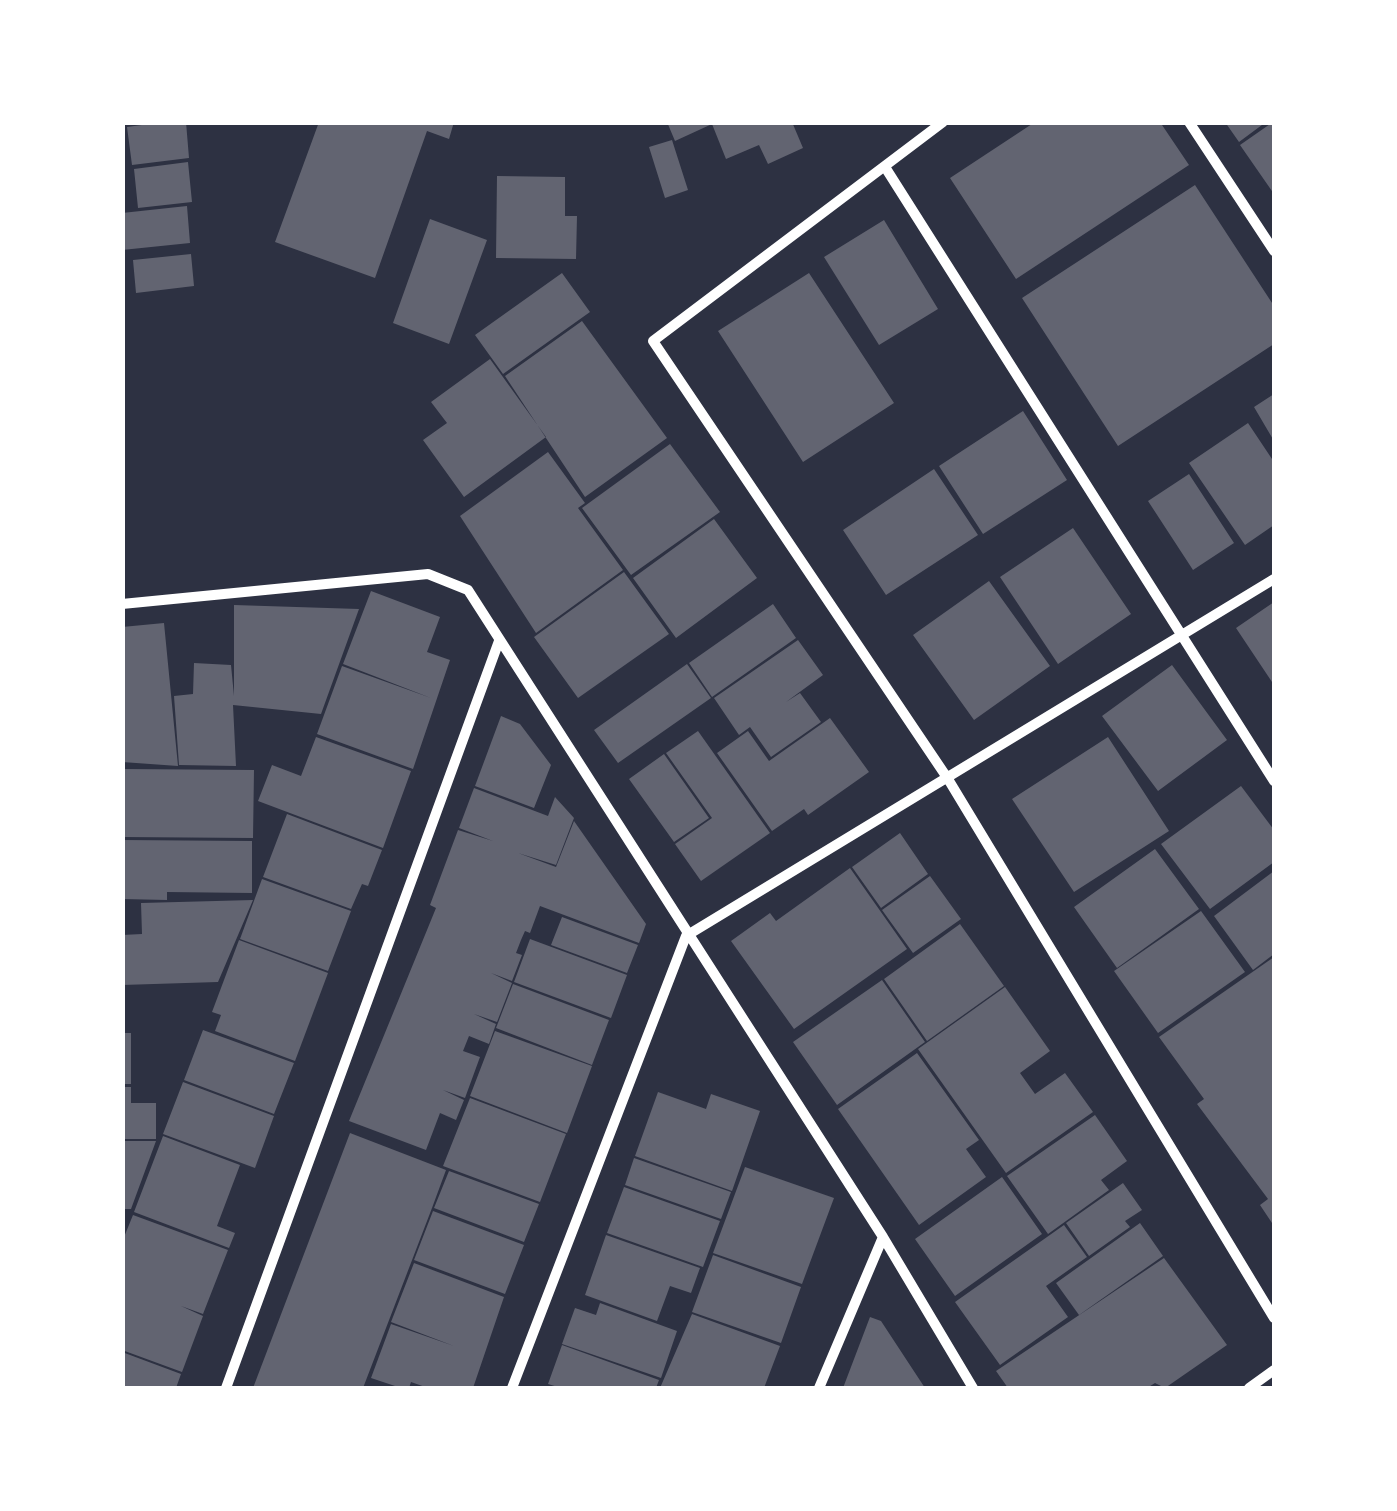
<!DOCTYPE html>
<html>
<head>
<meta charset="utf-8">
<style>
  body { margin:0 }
  #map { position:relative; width:1397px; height:1511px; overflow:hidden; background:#2d3142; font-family:"Fira Sans",sans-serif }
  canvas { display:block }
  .frame { position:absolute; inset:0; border:125px solid #fff; pointer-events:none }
</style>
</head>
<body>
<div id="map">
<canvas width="1397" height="1511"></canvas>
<div class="frame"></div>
</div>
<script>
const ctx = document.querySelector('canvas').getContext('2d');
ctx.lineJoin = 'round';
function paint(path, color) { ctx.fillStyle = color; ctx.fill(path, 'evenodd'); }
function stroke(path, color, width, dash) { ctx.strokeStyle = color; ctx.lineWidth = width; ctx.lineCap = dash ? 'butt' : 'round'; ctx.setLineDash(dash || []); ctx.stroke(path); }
paint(new Path2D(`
  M164,122H186L189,158L132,165L127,127Z
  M319,122H454L449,139L427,131L375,278L275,242Z
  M667,122H792L803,148L768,164L759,145L726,159L712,124L675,141Z
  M1035,122H1160L1189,165L1016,279L950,178Z
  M1225,122H1266L1239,142Z
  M1273,122H1274V194L1240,145Z
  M672,140L688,190L665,198L649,147Z
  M188,162L192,202L138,208L134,169Z
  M497,176L565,177V216H577L576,259L496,258Z
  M1195,185L1274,306V344L1118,446L1022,298Z
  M187,206L190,243L122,250V213Z
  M430,219L487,240L449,344L393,323Z
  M884,220L938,309L879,345L824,257Z
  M191,254L194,286L136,293L133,260Z
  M562,273L590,312L503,374L475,335Z
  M809,273L894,403L803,462L718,331Z
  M582,321L667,438L585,497L505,376Z
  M490,359L546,437L464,497L423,440L447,423L431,402Z
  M1274,394V441L1254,407Z
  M1023,411L1067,480L983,534L939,466Z
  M1248,423L1274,462V525L1245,545L1189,463Z
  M670,444L720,512L631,575L582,508Z
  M548,452L585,503L578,508L623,570L536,633L460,516Z
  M934,469L978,535L886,595L843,530Z
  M1189,474L1234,543L1193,570L1148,501Z
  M714,519L757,578L676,638L633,578Z
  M1073,528L1131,614L1058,664L1000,577Z
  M624,572L669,634L578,698L534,637Z
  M989,581L1050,666L974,720L913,635Z
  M371,591L440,617L427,652L450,660L413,769L317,734L342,666L431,698L343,664Z
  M1274,602V685L1236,628Z
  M773,604L796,638L712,697L689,663Z
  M234,605L359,609L321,714L233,705L236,766L179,765L174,696L193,694L194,663L231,665L234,696Z
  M164,623L178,766L122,762V627Z
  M798,640L823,675L786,702L800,693L821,722L771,757L750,727L739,735L714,698Z
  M687,664L711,698L618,763L594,730Z
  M1172,665L1227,740L1158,791L1102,716Z
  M501,716L520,724L551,765L534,808L475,786Z
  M830,718L869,772L808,815L804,809L772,831L717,753L748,731L769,761Z
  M698,731L770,833L701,881L675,844L712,818L666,753Z
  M316,737L411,771L383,848L258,801L272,765L301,776Z
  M1108,737L1169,831L1074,892L1012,799Z
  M664,754L709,818L674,842L629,779Z
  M122,769L254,770L253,838L122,837Z
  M1241,786L1274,830V862L1210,909L1161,844Z
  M474,788L548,816L555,797L574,818L556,865L518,853L556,867L574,821L646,924L639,943L540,906L530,933L525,931L521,940L516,953L522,955L512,981L491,973L512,983L497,1022L474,1014L496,1024L489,1044L469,1036L463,1051L480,1057L465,1098L443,1090L464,1100L456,1120L440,1113L426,1150L349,1121L436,908L430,905L458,830L493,841L459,828Z
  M287,814L382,850L368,886L362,884L351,909L263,877Z
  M900,833L928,874L881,908L852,867Z
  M122,840L252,841V893L167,892V900L122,899Z
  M1155,849L1199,909L1117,968L1074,907Z
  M850,868L907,949L794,1029L731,941L770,913L776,921Z
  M1274,871V954L1253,970L1214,916Z
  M930,876L961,919L913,953L882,910Z
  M262,879L351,911L328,971L240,939Z
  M253,900L218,982L122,985V935L142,934L141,903Z
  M1201,911L1245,972L1158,1033L1114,971Z
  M562,917L638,945L627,973L551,945Z
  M960,924L1004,986L927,1041L884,979Z
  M530,939L627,975L611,1018L514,982Z
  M239,940L328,973L295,1061L215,1031L221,1015L212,1012Z
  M1274,957V1226L1260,1205L1268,1199L1197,1104L1204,1099L1159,1037Z
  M882,980L925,1042L837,1105L793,1042Z
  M513,984L609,1020L592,1065L496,1028Z
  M1005,987L1050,1051L1020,1073L1035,1094L1065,1073L1093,1112L1006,1173L918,1049Z
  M203,1030L294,1063L274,1114L184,1080Z
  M495,1031L592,1066L567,1133L470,1096Z
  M122,1033H131V1084H122Z
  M917,1053L979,1140L966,1149L986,1177L919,1225L838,1109Z
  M183,1082L274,1116L255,1168L163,1134Z
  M122,1087H131V1103H156V1139H122Z
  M658,1092L706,1109L711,1094L760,1111L732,1191L635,1156Z
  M470,1098L566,1134L540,1202L443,1166Z
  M1095,1115L1127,1161L1101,1180L1109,1190L1048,1234L1007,1176Z
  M350,1133L446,1170L432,1208L363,1388H253Z
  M163,1136L240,1165L217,1226L235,1233L229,1248L134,1212Z
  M122,1141H156L131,1209H122Z
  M634,1158L731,1192L721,1219L625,1185Z
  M745,1167L834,1198L802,1284L713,1253Z
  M449,1171L539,1204L524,1242L434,1208Z
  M1002,1177L1042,1234L955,1296L915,1239Z
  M1123,1183L1142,1210L1125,1221L1130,1227L1089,1256L1066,1223Z
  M624,1187L720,1221L703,1267L607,1233Z
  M433,1211L524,1245L505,1294L414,1260Z
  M133,1215L228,1250L203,1314L181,1306L203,1316L182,1372L122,1350V1242Z
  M1140,1223L1163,1256L1079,1315L1056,1283Z
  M1064,1225L1087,1257L1046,1286L1068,1317L1000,1365L955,1302Z
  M606,1235L700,1268L691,1293L670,1286L657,1321L585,1295Z
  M713,1255L801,1287L781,1343L692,1312Z
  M1164,1258L1227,1345L1165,1388L1155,1383L1147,1388H1008L996,1371Z
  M414,1263L504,1297L473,1388H428L411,1382L409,1388H401L371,1378L391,1324L454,1346L391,1322Z
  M600,1303L677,1331L661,1378L562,1344L575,1308L596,1315Z
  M692,1314L780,1346L764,1388H660Z
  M870,1317L881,1321L925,1388H843Z
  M562,1345L659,1380L656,1388H561L548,1384Z
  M122,1352L181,1374L176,1388H122Z`), '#626471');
stroke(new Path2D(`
  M943,122L653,341L948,779L1274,1318
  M1189,122L1274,251
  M885,167L1274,781
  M122,604L428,574L468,590L883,1237L973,1388
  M226,1388L499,641
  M512,1388L686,936L1274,579
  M819,1388L883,1237
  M1249,1388L1274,1370`), '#fff', 10);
</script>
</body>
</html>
